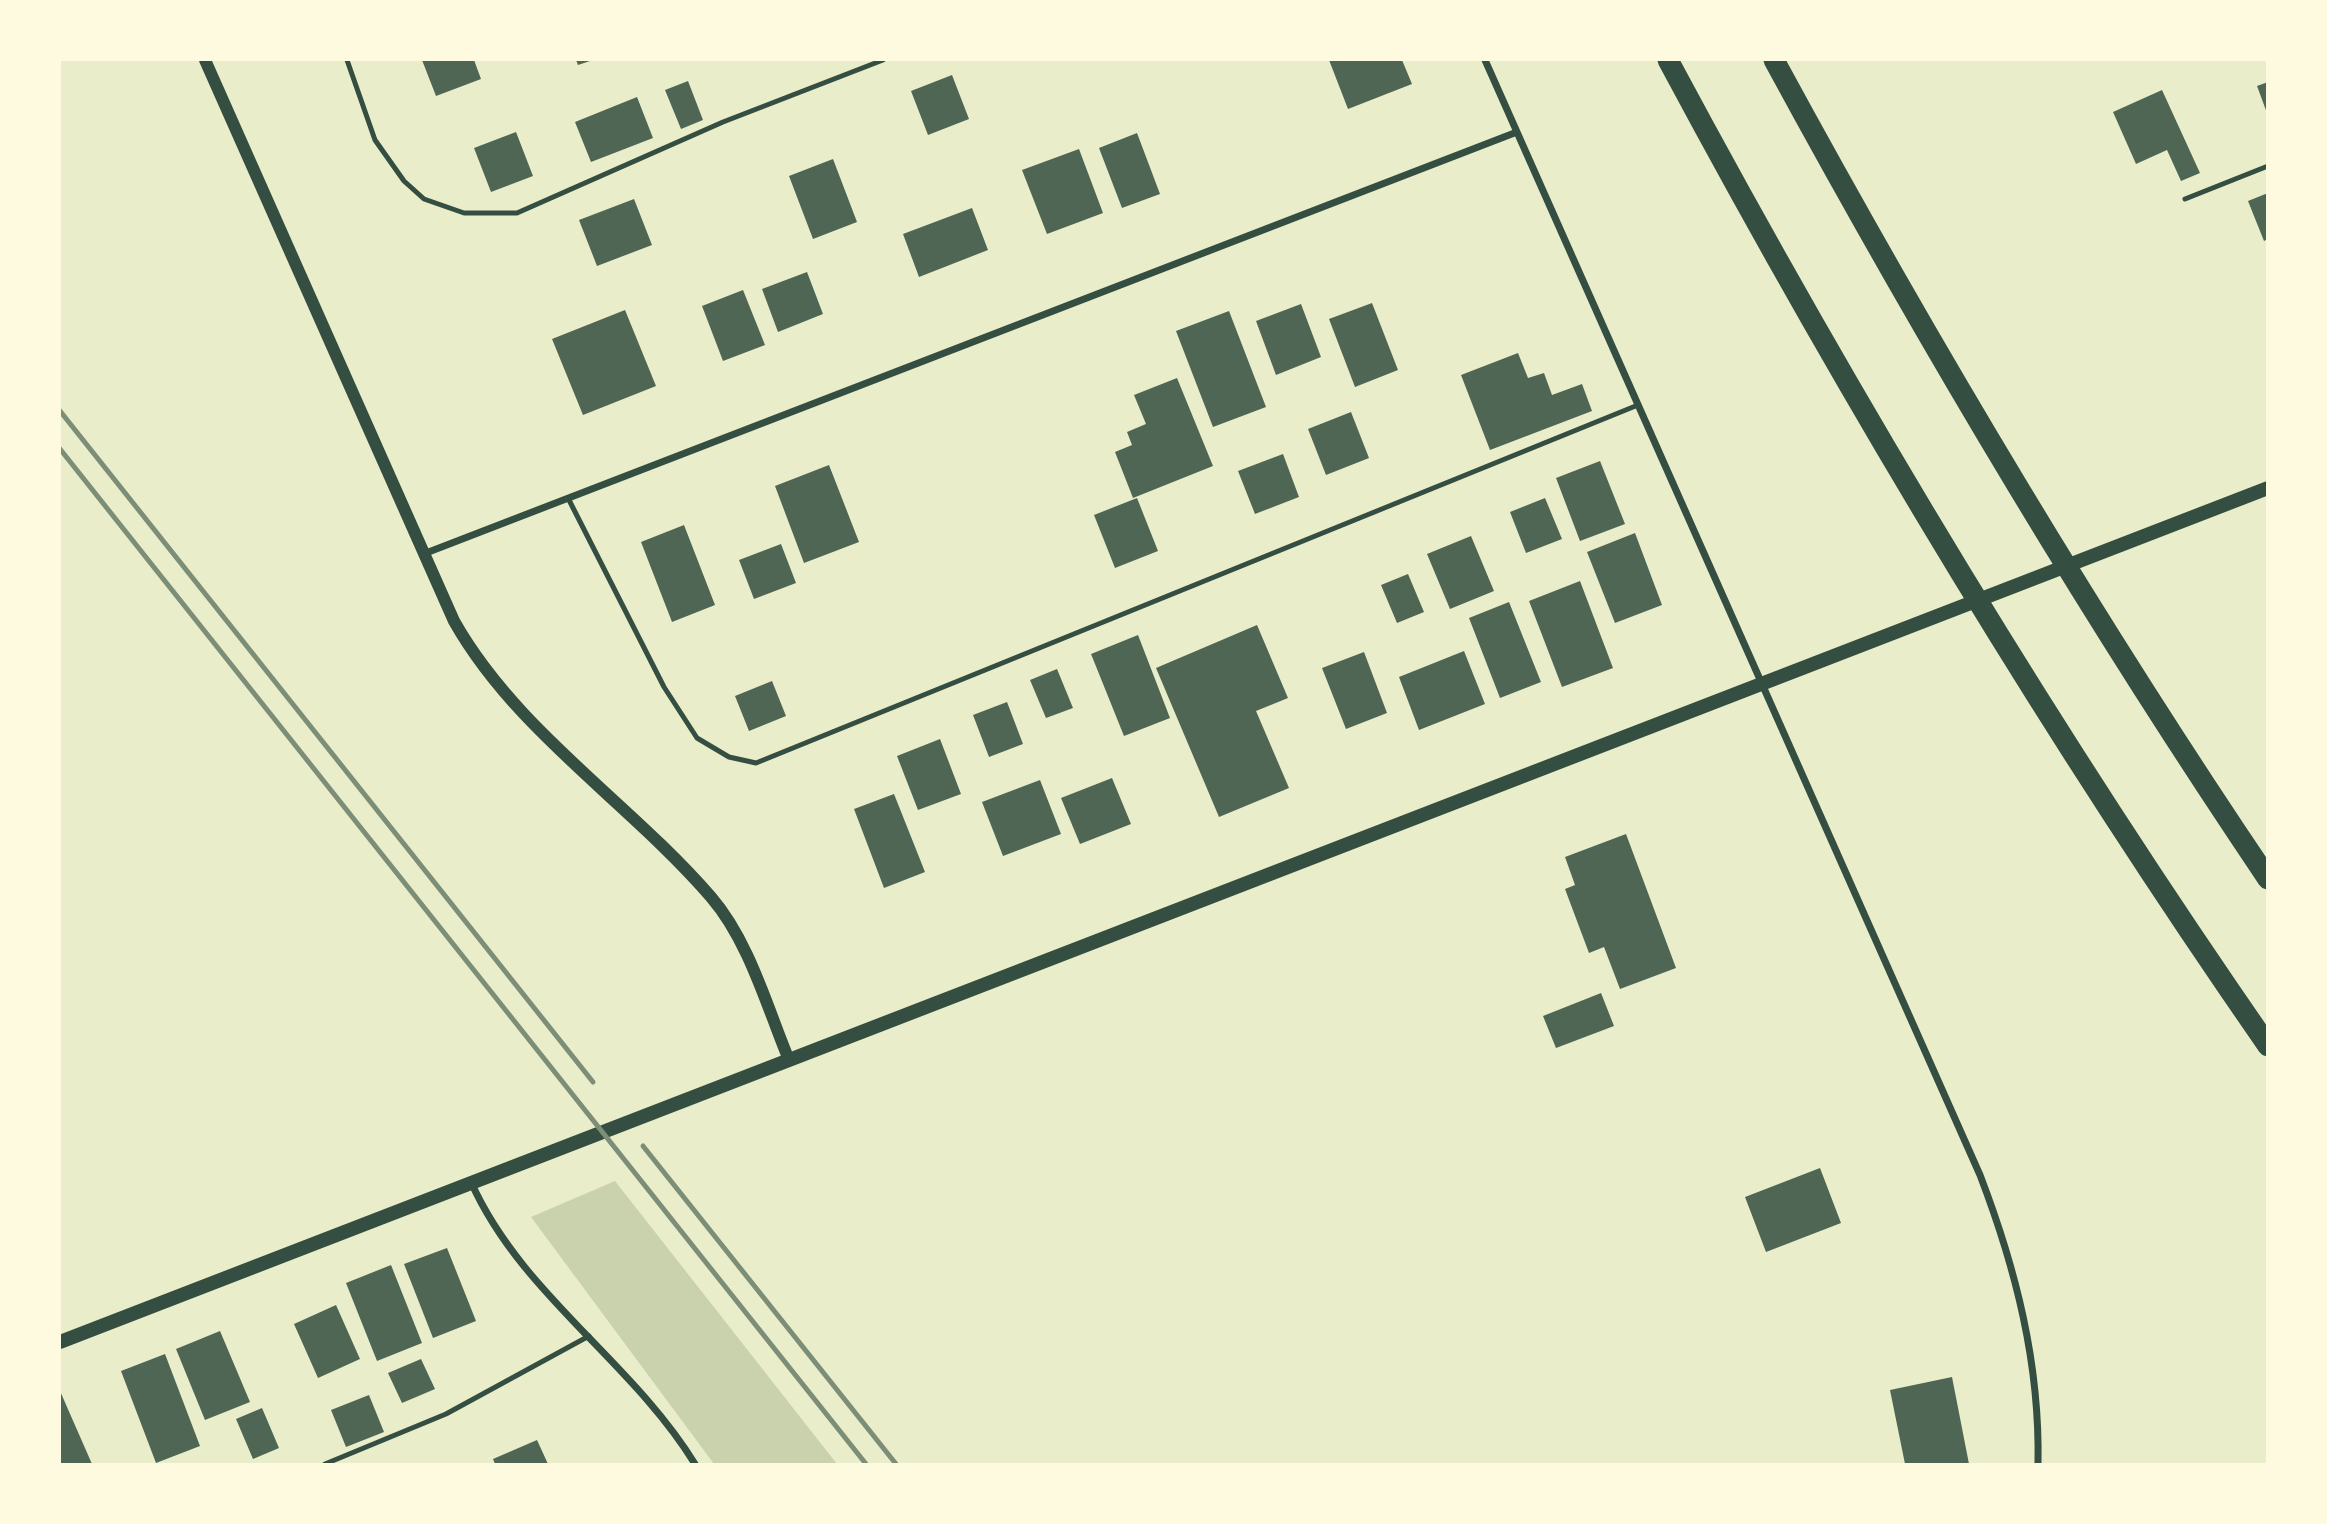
<!DOCTYPE html>
<html>
<head>
<meta charset="utf-8">
<style>
  body { margin:0 }
  #map { position:relative; width:2327px; height:1524px; overflow:hidden; background:#e9edc9; font-family:"Open Sans",sans-serif }
  canvas { display:block }
  .frame { position:absolute; inset:0; border:61px solid #fefae0; pointer-events:none }
</style>
</head>
<body>
<div id="map">
<canvas width="2327" height="1524"></canvas>
<div class="frame"></div>
</div>
<script>
const ctx = document.querySelector('canvas').getContext('2d');
ctx.lineJoin = 'round';
function paint(path, color) { ctx.fillStyle = color; ctx.fill(path, 'evenodd'); }
function stroke(path, color, width, dash) { ctx.strokeStyle = color; ctx.lineWidth = width; ctx.lineCap = dash ? 'butt' : 'round'; ctx.setLineDash(dash || []); ctx.stroke(path); }
paint(new Path2D(`
  M615,1181L837,1464H714L531,1217Z`), '#cad2ad');
paint(new Path2D(`
  M422,60H474L481,79L436,96Z
  M576,60H593L578,65Z
  M1329,60H1402L1412,84L1348,109Z
  M952,75L969,119L928,135L911,91Z
  M688,81L703,120L681,129L665,90Z
  M2268,82V113H2267L2257,86Z
  M2162,90L2200,173L2181,181L2167,150L2136,164L2113,112Z
  M637,97L653,138L591,162L575,122Z
  M516,132L533,176L491,192L474,148Z
  M1137,133L1160,194L1122,208L1099,148Z
  M1079,149L1103,213L1047,234L1022,170Z
  M833,159L857,222L813,239L789,176Z
  M2268,193V239L2264,241L2248,201Z
  M634,199L652,245L597,266L579,220Z
  M972,208L988,250L919,277L903,234Z
  M807,272L823,314L778,332L762,289Z
  M743,290L765,345L723,361L702,306Z
  M1372,303L1398,370L1355,387L1329,319Z
  M1301,304L1321,357L1276,375L1256,321Z
  M625,310L656,386L583,415L552,339Z
  M1229,311L1266,407L1213,427L1176,331Z
  M1518,353L1528,378L1544,373L1552,395L1582,384L1592,411L1490,450L1461,375Z
  M1177,378L1213,466L1133,498L1115,452L1132,445L1127,432L1146,424L1134,395Z
  M1351,412L1369,458L1326,475L1308,429Z
  M1283,454L1299,497L1255,514L1238,471Z
  M1600,461L1625,524L1580,541L1556,478Z
  M829,465L859,542L804,563L775,486Z
  M1137,498L1158,551L1115,568L1094,515Z
  M1545,498L1562,539L1526,553L1510,512Z
  M684,525L715,605L672,622L641,542Z
  M1635,533L1662,605L1615,623L1587,552Z
  M1471,536L1494,591L1450,609L1427,554Z
  M781,544L796,583L754,599L739,560Z
  M1408,574L1424,612L1397,623L1381,585Z
  M1580,581L1613,668L1562,687L1529,601Z
  M1509,602L1541,682L1500,698L1469,618Z
  M1257,625L1288,698L1256,711L1289,788L1219,817L1156,668Z
  M1138,635L1170,718L1124,736L1091,654Z
  M1464,651L1485,704L1419,730L1399,677Z
  M1364,652L1387,713L1346,729L1322,668Z
  M1057,669L1073,708L1046,718L1030,680Z
  M772,681L786,716L749,731L735,696Z
  M1007,702L1023,744L989,757L973,715Z
  M940,739L961,794L918,810L897,756Z
  M1112,778L1131,824L1080,844L1061,798Z
  M1040,780L1061,834L1003,856L982,802Z
  M894,794L925,872L884,888L854,809Z
  M1626,834L1676,968L1620,989L1604,947L1589,953L1565,889L1575,885L1565,857Z
  M1601,993L1614,1026L1556,1048L1543,1016Z
  M1820,1168L1841,1223L1766,1252L1745,1197Z
  M447,1248L476,1321L433,1338L404,1264Z
  M391,1265L422,1343L377,1361L346,1283Z
  M336,1305L360,1359L318,1378L294,1324Z
  M220,1331L250,1402L205,1420L176,1349Z
  M165,1354L200,1446L156,1463L121,1371Z
  M421,1359L435,1389L402,1403L388,1373Z
  M1952,1377L1969,1464H1905L1890,1390Z
  M60,1391L92,1464H60Z
  M369,1395L384,1432L346,1447L331,1410Z
  M262,1408L279,1448L253,1459L236,1419Z
  M537,1440L548,1464H495L493,1459Z`), '#4f6655');
stroke(new Path2D(`
  M347,60L375,140L404,181L424,199L464,213H517L723,122L883,60
  M2185,199L2268,166
  M568,498L664,687L697,738L729,757L756,763L1638,405
  M325,1464L446,1414L589,1336`), '#344e41', 5);
stroke(new Path2D(`
  M1485,60L1980,1175C2016,1269 2040,1364 2038,1464
  M426,553L1517,132
  M471,1182C521,1294 631,1360 695,1464`), '#344e41', 7);
stroke(new Path2D(`
  M205,60L454,621C516,731 629,802 711,897C749,941 767,1007 789,1060`), '#344e41', 12);
stroke(new Path2D(`
  M60,1342L2268,488`), '#344e41', 14);
stroke(new Path2D(`
  M1668,60C1849,398 2048,729 2268,1046
  M1774,60C1926,340 2089,614 2268,879`), '#344e41', 21);
stroke(new Path2D(`
  M60,411L593,1082
  M60,449L866,1464
  M643,1146L896,1464`), '#7c8e77', 5);
</script>
</body>
</html>
